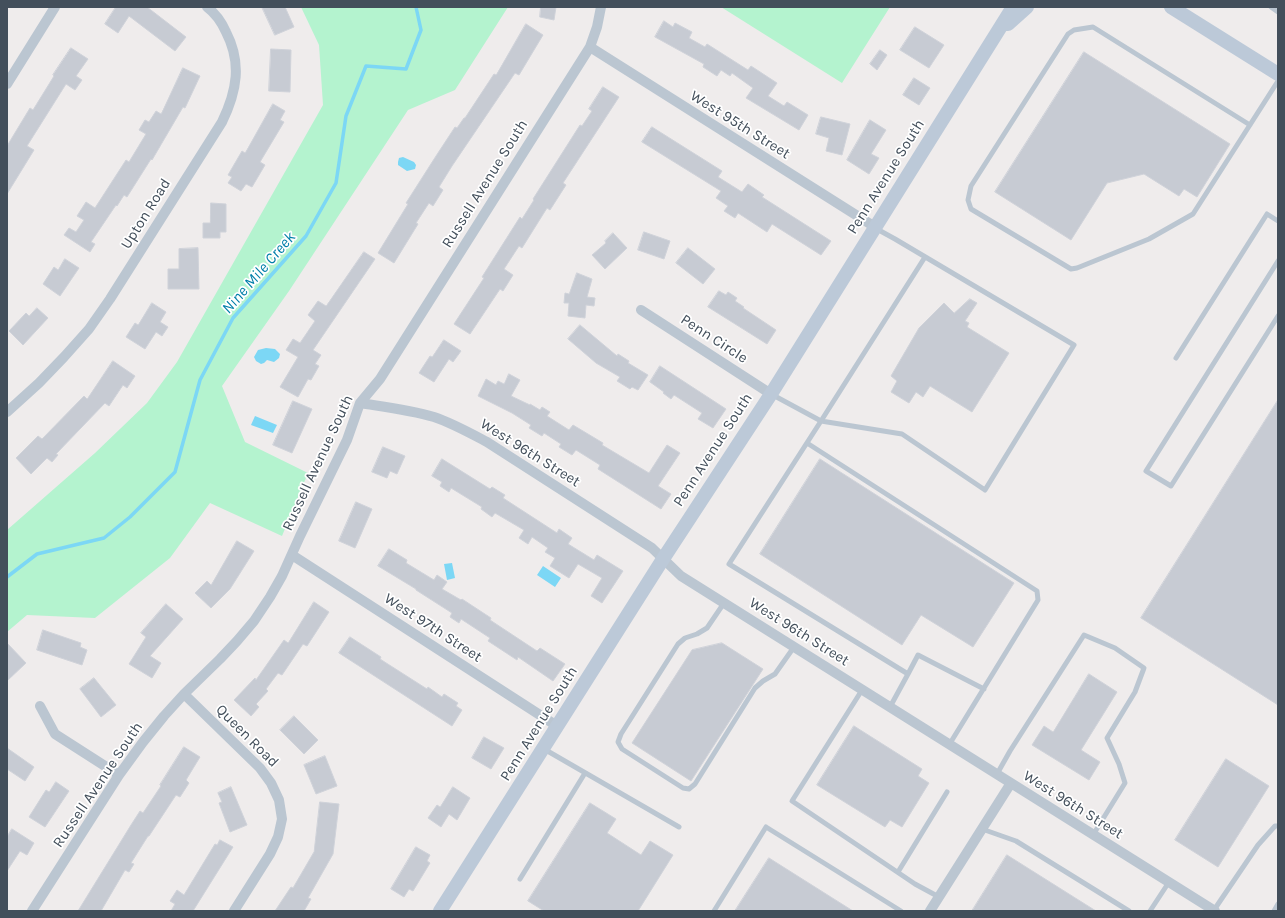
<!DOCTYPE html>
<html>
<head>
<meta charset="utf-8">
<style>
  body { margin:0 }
  #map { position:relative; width:1285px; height:918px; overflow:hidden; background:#efecec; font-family:Karla,sans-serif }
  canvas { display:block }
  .frame { position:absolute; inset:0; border:8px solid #434f5b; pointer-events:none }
</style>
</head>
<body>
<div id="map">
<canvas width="1285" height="918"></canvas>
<div class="frame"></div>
</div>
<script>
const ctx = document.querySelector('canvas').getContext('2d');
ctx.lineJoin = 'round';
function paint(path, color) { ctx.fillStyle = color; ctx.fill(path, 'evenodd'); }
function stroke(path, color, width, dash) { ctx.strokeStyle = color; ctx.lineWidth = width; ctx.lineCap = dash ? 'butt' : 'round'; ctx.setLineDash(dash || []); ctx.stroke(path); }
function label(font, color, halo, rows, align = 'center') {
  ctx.font = font + ' Karla,sans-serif'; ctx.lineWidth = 3.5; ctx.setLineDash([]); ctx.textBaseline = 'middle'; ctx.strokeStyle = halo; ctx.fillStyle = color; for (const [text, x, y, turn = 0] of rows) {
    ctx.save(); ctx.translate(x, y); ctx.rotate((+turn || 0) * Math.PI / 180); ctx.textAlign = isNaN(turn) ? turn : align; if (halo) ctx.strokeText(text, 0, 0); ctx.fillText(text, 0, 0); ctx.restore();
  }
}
paint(new Path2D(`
  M301,7H508L455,90L408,110L289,291L222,386L245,442L308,473L282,536L210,503L170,558L95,618L27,615L7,632V530L95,453L147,403L177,362L323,105L319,45Z
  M721,7H890L842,83Z`), '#b4f3cf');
paint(new Path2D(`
  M403,157L414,162L416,165L415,169L407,171L398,165V162L399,158Z
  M266,348L275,349L280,354L279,358L274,362L267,360L264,363L261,364L256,361L254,357L258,350Z
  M255,416L277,425L273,433L251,425Z
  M452,563L455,578L447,580L444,564Z
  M543,566L561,578L555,587L537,575Z`), '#7cd7f5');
stroke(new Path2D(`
  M7,577L37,554L104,538L130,517L175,472L200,380L233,318L306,236L336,183L346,116L366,66L406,69L421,30L416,7`), '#7cd7f5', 3.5);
const building = new Path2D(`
  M116,7H147L186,37L175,51L129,16L118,33L105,24Z
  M262,7H285L294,27L275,35Z
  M541,7H556L554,20L540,17Z
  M664,21L673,27L675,23L692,32L689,38L705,47L707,44L748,70L751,66L777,83L768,96L784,106L787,102L808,115L799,130L746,98L753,88L732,73L730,76L721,70L717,76L703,67L704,64L655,37Z
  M526,24L543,35L519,75L515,73L452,166L439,187L443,190L433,206L429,203L416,223L418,224L394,263L378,253L408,204L406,203L436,156L455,127L457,128L464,118H465L494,74L496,75Z
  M915,27L944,45L929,68L900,50Z
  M71,48L88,59L76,76L82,80L75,90L66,84L27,146L34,150L7,194V146L30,108L33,110L54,76L53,75Z
  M271,49L291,50L290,92L269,91Z
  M880,50L887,55L877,70L870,64Z
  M1084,52L1230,144L1197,197L1184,189L1179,196L1144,174L1107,183L1071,240L995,192Z
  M183,68L200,76L185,108L183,107L152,160L151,159L127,197L124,195L117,206L116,205L91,242L95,244L90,252L64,235L69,228L76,232L84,220L77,216L86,202L95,208L126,160L129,162L146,134L139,130L145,120L149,122L156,111L161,114Z
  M914,78L930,88L919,105L903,95Z
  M603,87L619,97L563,183L566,185L550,210L547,208L522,248L519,246L504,269L513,275L503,291L500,289L470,334L454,324L484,278L482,277L520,217L522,219L534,200L533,199L580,125L582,126L592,111L589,109Z
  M273,104L285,111L280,120L284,122L260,162L265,165L252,187L246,184L241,191L228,183L232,177L228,175L242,151L245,153Z
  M821,117L850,124L842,155L826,151L829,138L816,134Z
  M870,120L886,130L871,154L879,158L869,174L847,160Z
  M652,127L722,171L718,177L742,192L748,184L764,195L762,197L831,241L821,255L772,224L767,232L738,213L735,218L724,211L728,206L716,198L721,191L642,142Z
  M211,203L226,204V232H220V238H203V223H210Z
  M644,232L670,241L664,259L638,250Z
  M613,233L627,248L605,269L592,255L606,243L605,241Z
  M198,248L199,289H168V269H179V249Z
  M688,248L715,269L703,284L676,263Z
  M364,252L375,259L313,350L321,355L315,364L319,366L311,380L308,379L298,397L280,387L298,357L286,350L293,339L300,343L315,321L308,315L318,301L326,306Z
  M65,259L79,268L60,296L43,284L54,267L58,270Z
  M577,273L592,279L587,297L595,298L594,306L586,305L585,318L568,316L569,303H564L565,293L569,294Z
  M719,291L726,295L728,292L737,298L735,301L744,307L743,308L776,330L767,344L708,307Z
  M970,299L977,303L965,321L969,323L967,327L1009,353L972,412L930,386L923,397L916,392L909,403L891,392L897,381L891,376L919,328L944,303L954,313Z
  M152,303L166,312L160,322L168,327L162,336L156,332L145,349L126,337L135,323L138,325Z
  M37,308L48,318L23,345L9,331L26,313L29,316Z
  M580,325L617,356L618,354L629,361L628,363L648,375L638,390L632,387L630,389L617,381L620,377L596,363L568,339Z
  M444,340L461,351L453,362L449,359L434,382L419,373L430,356L432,357Z
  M113,361L135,376L127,388L123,385L109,406L105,403L56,454L58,455L52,462L47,458L31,474L16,458L38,436L42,439L84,396L87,399Z
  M660,366L726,409L713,428L698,419L702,413L674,395L671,399L663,393L664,392L650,382Z
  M509,374L520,380L511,396L530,405V404L540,410L542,407L550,412L547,416L569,430L573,425L603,443L602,445L649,473L667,445L680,453L658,486L671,494L661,509L598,469L600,465L576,450L572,455L559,447L561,444L544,433L542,436L529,428L531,425L512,413L478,396L486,379L496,385L498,381L504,384Z
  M1278,400V705L1141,618Z
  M293,401L312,409L292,453L273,445Z
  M383,447L405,456L397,474L390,471L387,478L372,472Z
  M442,459L490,489L492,487L505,495L503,498L557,533L559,529L572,538L568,544L594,560L597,555L623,571L602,603L591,596L602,578L578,564L569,578L550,566L555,558L545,552L548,548L532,537L528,544L519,538L524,530L495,513L492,517L481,509L482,507L451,488L449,492L440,486L442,482L432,476Z
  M820,459L1014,583L973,647L921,615L902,645L760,554Z
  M356,502L372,509L355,548L339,541Z
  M237,541L254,551L230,589L211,608L195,593L207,581L211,585Z
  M389,549L407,560L406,563L434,580L437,575L447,582L442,589L461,600L462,599L491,618L490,620L537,651L540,648L565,664L553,681L518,657L517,660L488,641L490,638L461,619L459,623L450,617L452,613L416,590V589L378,566Z
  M314,602L329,612L307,646L303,644L282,675L278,673L266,689L268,691L256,704L259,707L251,716L234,700L255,678L256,680L284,640L288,643Z
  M166,604L183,619L150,656L161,663L152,678L129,664L146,637L141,633Z
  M43,630L81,643L80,647L87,650L82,665L37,650Z
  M350,637L381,657L380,659L427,689L428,687L442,697L444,694L458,703L456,706L462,710L452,726L339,653Z
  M7,643L26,663L7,681Z
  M722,643L763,669L691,781L632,743L692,650Z
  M1089,674L1117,692L1081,750L1100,762L1089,780L1032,745L1044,726L1053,732Z
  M94,678L116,705L101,717L80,689Z
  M294,716L318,740L304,754L280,730Z
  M854,726L922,769L918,776L929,783L902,827L890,820L885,827L817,785Z
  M484,737L504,748L491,769L472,758Z
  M184,747L200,757L186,780L189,783L180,797L176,795L149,836H148L131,863L134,864L129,872L125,870L101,911H78L131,825L140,811L143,813L161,786L160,785Z
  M7,748L34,767L25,781L7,769Z
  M325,756L337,786L316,794L304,765Z
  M1226,759L1269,786L1218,867L1175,840Z
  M56,782L69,791L45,827L29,817L46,790L49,792Z
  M231,787L247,825L230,832L219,803L222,802L218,793Z
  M453,787L470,798L457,820L449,814L441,827L428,818L437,805L440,807Z
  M320,802L339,804L333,854L308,898L311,899L304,911H275L291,887L293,888L314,852Z
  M590,803L616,819L607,833L641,855L650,841L673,855L638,911H544L528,901Z
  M12,829L34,843L27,855L20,851L7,871V837Z
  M220,840L233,847L193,911H171L175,904L170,901L177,890L184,895L215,844L217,845Z
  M416,847L430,855L427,861L430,863L413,891L409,889L404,897L391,889Z
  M1007,855L1096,911H972Z
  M769,858L853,911H735Z`);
paint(building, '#c7cbd3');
stroke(building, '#cfd2d9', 1);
stroke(new Path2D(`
  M1271,7L1278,12
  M1250,125L1093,27L1074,30L1068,34L971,186L968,200L971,209L1071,269L1077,268L1149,239L1193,214L1278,81
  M875,228L895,239L1074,345L985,490L902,434L821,421L925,257
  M1278,261L1146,471L1171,486L1278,316
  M1176,358L1267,214L1278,221
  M771,394L821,421L729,564L908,674L890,707
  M807,443L1037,591L1038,600L949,745
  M724,603L707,628L697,634L685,638L678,644L621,734L618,742L622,749L683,788L689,789L695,784L755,688L763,681L775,674L794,647
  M908,674L918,655L984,689
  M862,690L792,801L915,884L939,897
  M544,749L679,827
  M997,774L1010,751L1084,635L1115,648L1144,668L1135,692L1107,738L1119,764L1125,783L1093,835
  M982,829L1016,841L1129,911
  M898,872L947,792
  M520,879L585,773
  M1214,910L1258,845L1275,826H1278
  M714,911L766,827L901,911
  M1150,911L1169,882
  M1274,911L1278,904`), '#bbc6d1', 5);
stroke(new Path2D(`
  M590,47L875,227
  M7,84L55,7
  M641,310L771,394
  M360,403C385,407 410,410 434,417C452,423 470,433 487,442L652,548L681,576L1215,911
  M7,412L39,383L64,357L89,329L110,299L222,122C237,91 242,63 226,32C222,23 215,13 207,7
  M292,555L557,726
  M184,694L260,768L271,783L279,800L282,819L278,837L270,854L234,911
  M40,706L55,734L119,775
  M32,911L119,775L143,742L164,716L184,694L220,659L237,641L254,621L270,597L282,576L300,536L347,440L360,403L380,379L590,47L597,27L601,7
  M930,911L1011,783`), '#bbc6d1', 10);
stroke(new Path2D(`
  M1171,7L1278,74
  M1008,24L1027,7
  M440,911L663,559L771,394L1013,7`), '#bcc9d8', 14);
label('15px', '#434f5b', '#fff', [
  ["West 95th Street",740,125,32],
  ["Penn Avenue South",886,177,-58],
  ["Russell Avenue South",485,184,-58],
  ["Upton Road",146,214,-58],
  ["Penn Circle",714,339,33],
  ["Penn Avenue South",713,450,-57],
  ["West 96th Street",530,453,32],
  ["Russell Avenue South",318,463,-65],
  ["West 97th Street",433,628,33],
  ["West 96th Street",799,632,32],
  ["Penn Avenue South",539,724,-58],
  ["Queen Road",247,736,45],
  ["Russell Avenue South",98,785,-56],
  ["West 96th Street",1073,805,32]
]);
label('italic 16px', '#017fa9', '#fff', [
  ["Nine Mile Creek",259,273,-49]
]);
</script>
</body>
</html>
